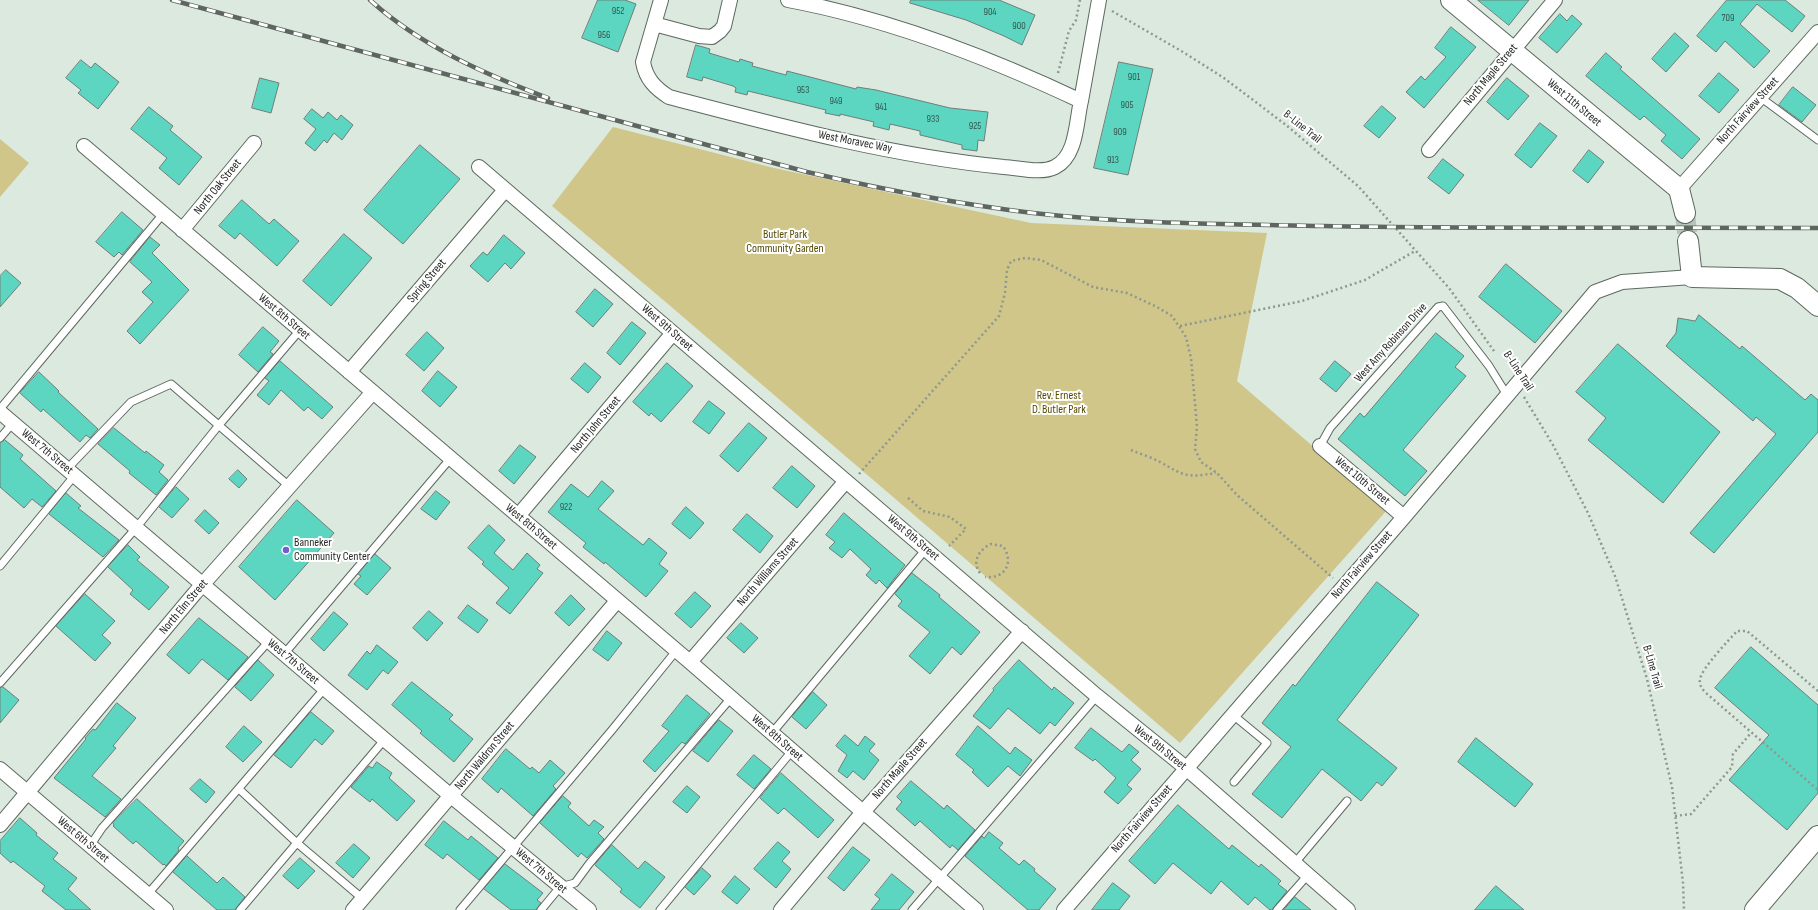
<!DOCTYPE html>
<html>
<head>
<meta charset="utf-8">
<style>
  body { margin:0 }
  canvas { display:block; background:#dbe9de }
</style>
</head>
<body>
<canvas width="1818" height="910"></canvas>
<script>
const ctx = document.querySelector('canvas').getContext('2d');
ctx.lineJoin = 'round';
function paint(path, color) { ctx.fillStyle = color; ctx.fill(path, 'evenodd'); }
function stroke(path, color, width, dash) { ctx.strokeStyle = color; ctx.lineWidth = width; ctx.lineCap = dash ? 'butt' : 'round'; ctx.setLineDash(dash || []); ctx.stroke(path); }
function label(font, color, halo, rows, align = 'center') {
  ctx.font = font + ' "Sofia Sans Condensed",sans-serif'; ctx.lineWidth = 4; ctx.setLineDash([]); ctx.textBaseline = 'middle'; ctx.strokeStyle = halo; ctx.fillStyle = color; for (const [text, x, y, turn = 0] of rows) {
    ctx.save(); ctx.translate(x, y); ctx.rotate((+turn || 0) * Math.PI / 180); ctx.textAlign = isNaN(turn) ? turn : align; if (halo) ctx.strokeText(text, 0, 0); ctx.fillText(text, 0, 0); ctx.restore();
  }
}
paint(new Path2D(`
  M613,127L774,168L1031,223L1267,233L1237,381L1387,510L1180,743L668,304L552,206Z
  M0,139L29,163L0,197Z`), '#d0c689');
const building = new Path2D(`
  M598,0H625L636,4L618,52L582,38Z
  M911,0H999L1035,15L1022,45L1004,36L966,20L910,3Z
  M1478,0H1529L1509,25Z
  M1727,0H1785L1805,16L1792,32L1757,4L1740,24L1770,51L1754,68L1725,41L1716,52L1697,36Z
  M1560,14L1567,21L1572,15L1582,24L1557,53L1539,38Z
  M1451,27L1476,47L1424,108L1406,92L1421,76L1425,80L1446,57L1435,48Z
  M1675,33L1689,46L1666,72L1652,59Z
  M696,45L710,49L709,53L739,62L740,59L753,63L752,66L786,75L787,71L856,89L857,87L876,90L950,108L988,112L984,141L978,140L977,151L962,149V145L920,135V131L890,124L889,130L873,126L874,122L840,114V116L825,113L826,110L748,91L747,95L735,92L736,88L733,86L703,77L702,81L687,77Z
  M1606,53L1622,67L1620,69L1700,139L1682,159L1661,141L1666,135L1644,116L1640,120L1586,76Z
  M81,60L91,68L95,63L119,82L98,109L78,93L81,90L66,78Z
  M1119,62L1153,69L1128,175L1094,168Z
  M1719,73L1739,90L1719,113L1699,96Z
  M260,78L279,83L271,113L252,108Z
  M1507,78L1529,96L1508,120L1487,102Z
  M1793,87L1816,105L1802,122L1779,105Z
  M1382,106L1396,118L1379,138L1364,126Z
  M149,107L173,126L170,130L202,157L179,185L159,168L167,158L131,129Z
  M312,109L323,118L328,112L337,120L341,115L353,125L342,140L334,133L327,143L324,140L315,151L305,143L316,129L304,119Z
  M1540,123L1557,136L1531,168L1515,155Z
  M420,145L460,179L403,244L364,210Z
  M1589,150L1604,162L1588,183L1573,171Z
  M1443,159L1464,175L1449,194L1428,178Z
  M242,200L269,224L274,219L299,241L277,266L240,233L235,239L219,226Z
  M122,212L143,230L122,255L119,252L114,257L96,242Z
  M344,234L372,258L331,306L303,281Z
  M504,235L525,253L511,269L505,263L488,282L470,266L483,252L487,255Z
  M150,237L160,245L152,253L189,290L140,344L127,331L153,302L142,292L152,282L130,262Z
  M1506,264L1562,311L1535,343L1479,297Z
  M6,270L21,283L0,307V276Z
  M595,289L613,304L593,327L576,312Z
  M1699,315L1740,349L1742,346L1805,400L1811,394L1818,400V432L1714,553L1690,533L1776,434L1756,417L1753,421L1666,346L1676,333L1678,318L1695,321Z
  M632,322L646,333L620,365L607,353Z
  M263,327L279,341L270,352L273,354L258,372L239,355Z
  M427,332L444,348L424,371L406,355Z
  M1436,333L1464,356L1455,367L1466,376L1403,450L1427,471L1405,496L1338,439L1360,413L1364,417Z
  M1618,344L1720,432L1663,503L1588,440L1606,418L1576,392Z
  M280,361L333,407L322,419L308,407L304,411L281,390L269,405L257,395L269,381L265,378Z
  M1335,361L1351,374L1336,392L1320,379Z
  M585,363L601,377L588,393L571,379Z
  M667,363L693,386L661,422L651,413L649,416L633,402Z
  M438,371L457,387L440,407L422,391Z
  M39,372L59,391L58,392L98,429L90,438L86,435L80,442L43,409L41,412L20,393Z
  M709,401L725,413L709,434L693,422Z
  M749,423L767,438L738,472L720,456Z
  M114,428L145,453L146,451L164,465L159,472L168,480L156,495L129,473L130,471L98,444Z
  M5,440L23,455L20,459L56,491L42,507L32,499L24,508L0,487V443Z
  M520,445L536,457L514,484L499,471Z
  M792,466L815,486L797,508L773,488Z
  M238,470L247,479L239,488L229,479Z
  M602,481L614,491L598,509L643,545L649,538L667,553L659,564L668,571L646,597L605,562L604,564L583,547L586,543L548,512L571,484L588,497Z
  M176,487L189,499L172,518L159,507Z
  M436,491L450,502L436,520L421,509Z
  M66,493L81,506L78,508L119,540L103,557L49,514Z
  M297,500L334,533L275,600L239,567Z
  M686,507L704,523L690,539L672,524Z
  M205,510L219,523L209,534L195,521Z
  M844,513L905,565L887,588L879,580L876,584L866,575L871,569L850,549L842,558L829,548L835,542L826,535Z
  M747,514L773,536L760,553L733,530Z
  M489,525L505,540L494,553L513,570L527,553L540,565L537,569L543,573L510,614L496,603L509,588L482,564L484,562L468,548Z
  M128,545L140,557L137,560L169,587L149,610L130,594L133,590L108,567Z
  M375,554L391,568L367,595L354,584L361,576L358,574Z
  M912,573L940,595L939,597L980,632L961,655L952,647L930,674L909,656L930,632L898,606L902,601L895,594Z
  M1377,582L1419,615L1337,720L1397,768L1382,786L1377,782L1361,801L1322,769L1282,818L1252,794L1291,747L1262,723L1293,684L1295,686Z
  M695,592L711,606L691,628L675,614Z
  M85,594L115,621L102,635L111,643L95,661L56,626Z
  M571,595L585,609L569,626L555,613Z
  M468,605L488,620L478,633L458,618Z
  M429,611L443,623L427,641L413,628Z
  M334,612L348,624L324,651L311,639Z
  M199,618L248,657L228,680L202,659L189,674L167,655Z
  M741,623L758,638L744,653L727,638Z
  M607,631L622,643L608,661L593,650Z
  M377,645L398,662L388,674L383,670L367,690L348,675L367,651L370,654Z
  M1751,647L1818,705V793L1787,830L1729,780L1769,735L1715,688Z
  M258,660L274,675L251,701L235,687Z
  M1019,660L1052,690L1054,687L1074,703L1055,726L1050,722L1040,734L1008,708L990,729L973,716L994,690L993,689Z
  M412,682L453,715L449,719L473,739L454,762L420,733L422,731L392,705Z
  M3,687L19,700L0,723V688Z
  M813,692L827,705L806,729L792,717Z
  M687,695L710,714L685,744L682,742L655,772L643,761L669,731L662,726Z
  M117,703L136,718L113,746L116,748L92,776L121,799L105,817L54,778L86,739L85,738L93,729L95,730Z
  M311,712L334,731L322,745L315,739L291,768L274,755Z
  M719,720L733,731L708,762L693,751Z
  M244,726L262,742L243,762L226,747Z
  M978,726L1010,754L1015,747L1032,760L1020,776L1008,766L988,787L972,772L974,770L956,755Z
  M1091,728L1122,752L1129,744L1139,752L1131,760L1141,769L1127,785L1132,789L1118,804L1104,792L1116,778L1095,759L1093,761L1075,748Z
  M845,735L858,746L865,736L875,744L869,751L879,760L864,780L853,771L847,778L838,771L847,755L836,746Z
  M1476,738L1533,784L1515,807L1458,762Z
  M506,749L530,769L532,767L539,773L550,760L565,773L553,786L556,789L533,816L501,788L498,793L482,779Z
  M754,755L771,769L754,789L737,775Z
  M377,762L392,773L389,778L415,801L397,821L372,799L370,802L351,787L369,766L372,768Z
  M781,773L834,820L818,838L784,808L778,814L760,798Z
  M200,779L215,792L206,803L190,789Z
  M911,781L944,809L947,805L975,830L958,850L952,845L950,848L920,821L915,826L896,809L902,802L897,797Z
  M687,786L700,797L687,813L673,802Z
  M563,796L571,803L568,807L589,826L594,820L604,827L598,833L604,839L587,858L581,853L578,857L540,823Z
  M137,799L184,841L178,848L179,850L166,866L164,864L163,865L136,841L133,844L113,826L114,825L113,823Z
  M1178,805L1229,849L1232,845L1259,867L1261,864L1281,881L1278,884L1287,891L1272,910H1270L1255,897L1248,905L1221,881L1211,894L1173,863L1155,884L1129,861Z
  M20,818L37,833L36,835L58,853L53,859L77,878L68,889L91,910H66L42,891L45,886L13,861L11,863L0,853V841Z
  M444,821L468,840L471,836L498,858L479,880L447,854L443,859L425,845Z
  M989,832L1003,843L999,848L1019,865L1024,860L1035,869L1034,871L1056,889L1039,910H1028L965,856L982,836L984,838Z
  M778,842L790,852L782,861L791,869L776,888L754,869Z
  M354,844L370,858L353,878L336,863Z
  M612,845L638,869L645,861L665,877L640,908L620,892L622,889L595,865Z
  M853,847L870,860L844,891L828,878Z
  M187,856L217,883L223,877L245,897L235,910H217L173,872Z
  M300,858L315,871L298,889L283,876Z
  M505,864L543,893L537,900L541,903L536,910H511L484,889Z
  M702,868L711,876L694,895L685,887Z
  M892,874L914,892L899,910H871L880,899L875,895Z
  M735,876L750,889L737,904L722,892Z
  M1113,883L1130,896L1119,910H1092Z
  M1496,886L1524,910H1475Z
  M1295,897L1311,910H1284Z`);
paint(building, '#5dd6c1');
stroke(building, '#6d7e7a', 1);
stroke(new Path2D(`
  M1685,213L1688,241`), '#b7c3b9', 20, [20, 10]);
const lane = new Path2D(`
  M1760,97L1818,140
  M0,409L163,214
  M0,438L13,423
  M1320,446L1330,428L1438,307L1443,306L1489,366L1507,395
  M67,469L131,402L171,384L289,486
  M0,566L75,475
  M284,654L450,459
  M0,683L136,528L219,425L300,330
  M1233,715L1267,743L1234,782
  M772,733L926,549
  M239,789L297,843L363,899
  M90,846L102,828L269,641
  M1294,864L1347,801
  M147,895L325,688
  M240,910L385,739
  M460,910L612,730L676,651
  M541,910L560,887L575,883L589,864L731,698
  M660,910L792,751
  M912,910L1097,696
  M1277,910L1307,876`);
const street = new Path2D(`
  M661,0L643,62C646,79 655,88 669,97C780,126 891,156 1004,167C1020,168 1041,174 1055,167C1077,156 1076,122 1081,101
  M788,0C890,19 988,57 1081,101L1099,0
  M654,24L699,36L712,37L720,31L724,26L730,0
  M84,146L690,662L976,910
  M1429,150L1555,0
  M479,167L1097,696L1186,768L1348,910
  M1679,189L1818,32
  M182,230L254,143
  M349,372L505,190
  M0,412L451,796L589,910
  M1320,446L1404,517
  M518,516L673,333
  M690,662L846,481
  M0,769L166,910
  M0,825L195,593L373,392
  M353,910L617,601
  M781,910L863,812L1022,631
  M1064,910L1404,517L1595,292L1622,282L1692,277`);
const secondary = new Path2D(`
  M1451,0L1679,189L1685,213
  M1688,241L1692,277L1780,279L1797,288L1818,306
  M1755,910L1818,836`);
stroke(lane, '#5d6960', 9);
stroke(street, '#5d6960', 16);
stroke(secondary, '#5d6960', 22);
stroke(new Path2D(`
  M1112,11L1183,52L1224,78L1286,125L1358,186L1449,288L1494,351
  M1058,73L1069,31L1076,20L1080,0
  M1180,326L1302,301L1365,280L1415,251
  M1524,397L1553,445L1588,513L1615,576L1647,679L1672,787L1683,883L1684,910
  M1131,450C1140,454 1151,457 1160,462C1185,476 1186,478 1216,473
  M859,474L999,316L1005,293L1007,270L1011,261L1025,258L1041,260L1093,287L1127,293L1157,307L1172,316L1186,337L1191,358L1197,427L1195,449L1201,462L1217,473L1237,495L1333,578
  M908,498L923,511L950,517L966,529L949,546
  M980,573C971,561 980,549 991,544L1003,546C1014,562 1006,579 985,577
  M1818,691L1747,631H1737C1729,640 1702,668 1700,679C1699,685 1702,689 1706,693L1818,790
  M1675,816L1691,814L1732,767L1733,754L1751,733`), '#8e9890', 2.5, [2, 3]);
stroke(lane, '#fff', 7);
stroke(street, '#fff', 14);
stroke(secondary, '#fff', 20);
const rail = new Path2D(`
  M172,0L807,172C881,189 956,204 1033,213C1129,224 1226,224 1323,226C1488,229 1653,227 1818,228
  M370,0C421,46 484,74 548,98`);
stroke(rail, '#5e665f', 4.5);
stroke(rail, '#fff', 3, [9]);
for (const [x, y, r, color] of [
  [286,550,4,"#725dd7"]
]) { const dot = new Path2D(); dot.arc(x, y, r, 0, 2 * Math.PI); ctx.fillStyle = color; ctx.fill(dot); stroke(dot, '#fff', 1.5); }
label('10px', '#33554d', null, [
  ["952",618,11],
  ["904",990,12],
  ["709",1728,18],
  ["900",1019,26],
  ["956",604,35],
  ["901",1134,77],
  ["953",803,90],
  ["949",836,101],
  ["905",1127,105],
  ["941",881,107],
  ["933",933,119],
  ["925",975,126],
  ["909",1120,132],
  ["913",1113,160],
  ["922",566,507]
]);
label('12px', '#252a26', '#fff', [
  ["North Maple Street",1491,75,-50],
  ["West 11th Street",1574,103,40],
  ["North Fairview Street",1748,111,-48],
  ["B-Line Trail",1302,127,39],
  ["West Moravec Way",855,142,11],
  ["North Oak Street",218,187,-51],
  ["Spring Street",427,281,-50],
  ["West 8th Street",284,317,40],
  ["West 9th Street",667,328,41],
  ["West Amy Robinson Drive",1391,343,-48],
  ["B-Line Trail",1518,371,57],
  ["North John Street",596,425,-50],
  ["West 7th Street",47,452,40],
  ["West 10th Street",1362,481,40],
  ["West 8th Street",531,527,40],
  ["West 9th Street",913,538,40],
  ["North Fairview Street",1362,565,-49],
  ["North Williams Street",768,572,-49],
  ["North Elm Street",184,607,-50],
  ["West 7th Street",293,662,40],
  ["B-Line Trail",1652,667,74],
  ["West 8th Street",777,738,41],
  ["West 9th Street",1160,748,39],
  ["North Waldron Street",485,756,-50],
  ["North Maple Street",900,769,-49],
  ["North Fairview Street",1142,819,-49],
  ["West 6th Street",83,840,40],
  ["West 7th Street",541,871,40]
]);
label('12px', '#554a00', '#fff', [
  ["Butler Park",785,235],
  ["Community Garden",785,249],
  ["Rev. Ernest",1059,396],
  ["D. Butler Park",1059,410]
]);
label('12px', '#252a26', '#fff', [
  ["Banneker",294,543],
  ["Community Center",294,557]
], 'left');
</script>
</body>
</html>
